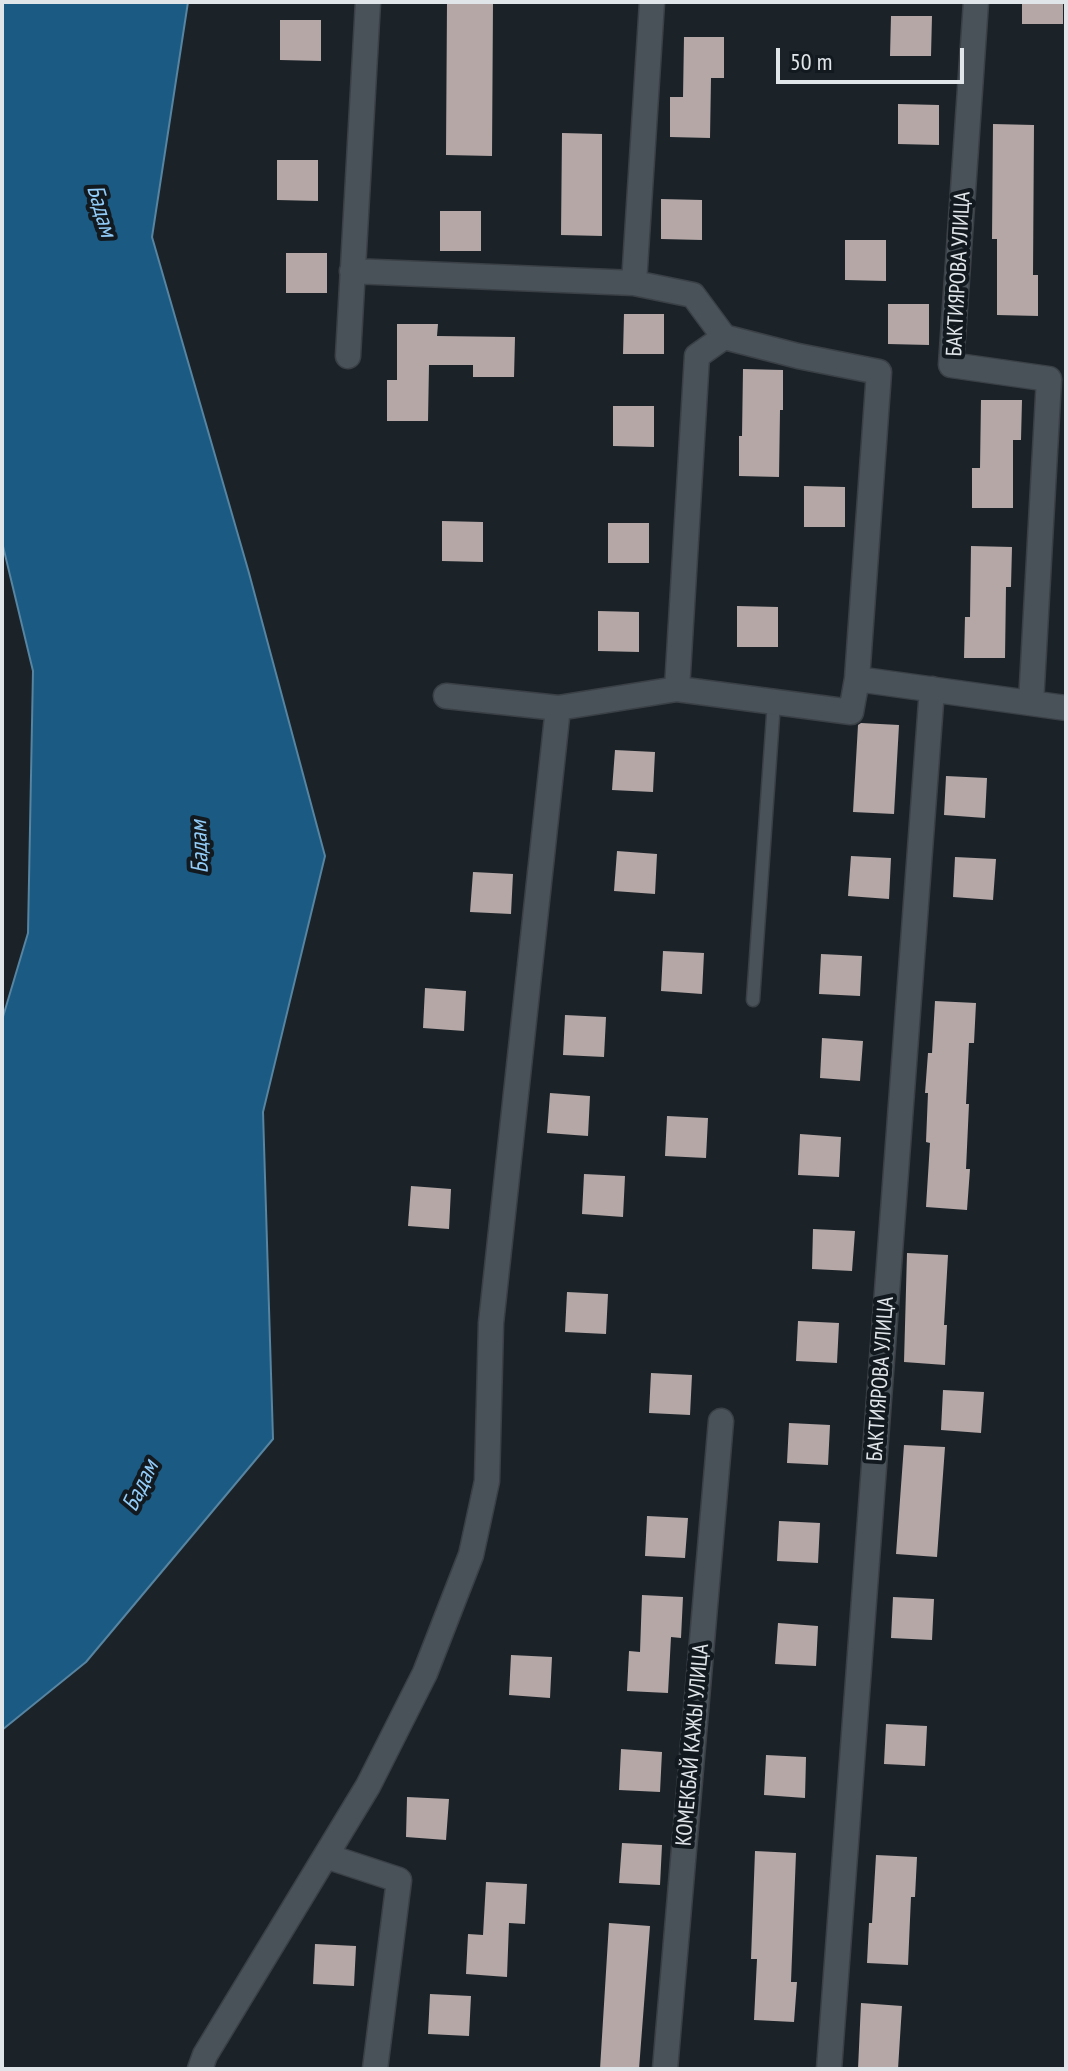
<!DOCTYPE html>
<html>
<head>
<meta charset="utf-8">
<style>
  body { margin:0 }
  #map { position:relative; width:1068px; height:2071px; overflow:hidden; background:#1b2329; font-family:"PT Sans Narrow",sans-serif }
  canvas { display:block }
  .frame { position:absolute; inset:0; border:4px solid #e0e5ea; pointer-events:none }
  .scale { position:absolute; left:776px; top:48px; width:188px; height:36px; box-sizing:border-box; border:4px solid #e0e5ea; border-top:0; padding-left:10px; font-size:24px; line-height:28px; white-space:nowrap; color:#e0e5ea; -webkit-text-stroke:6px #12191f; paint-order:stroke }
</style>
</head>
<body>
<div id="map">
<canvas width="1068" height="2071"></canvas>
<div class="frame"></div>
<div class="scale">50 m</div>
</div>
<script>
const ctx = document.querySelector('canvas').getContext('2d');
ctx.lineJoin = 'round';
function paint(path, color) { ctx.fillStyle = color; ctx.fill(path, 'evenodd'); }
function stroke(path, color, width, dash) { ctx.strokeStyle = color; ctx.lineWidth = width; ctx.lineCap = dash ? 'butt' : 'round'; ctx.setLineDash(dash || []); ctx.stroke(path); }
function label(font, color, halo, rows, align = 'center') {
  ctx.font = font + ' "PT Sans Narrow",sans-serif'; ctx.lineWidth = 8; ctx.setLineDash([]); ctx.textBaseline = 'middle'; ctx.strokeStyle = halo; ctx.fillStyle = color; for (const [text, x, y, turn = 0] of rows) {
    ctx.save(); ctx.translate(x, y); ctx.rotate((+turn || 0) * Math.PI / 180); ctx.textAlign = isNaN(turn) ? turn : align; if (halo) ctx.strokeText(text, 0, 0); ctx.fillText(text, 0, 0); ctx.restore();
  }
}
const water = new Path2D(`
  M2,2H188L152,237L249,573L325,856L263,1112L273,1439L86,1662L2,1730V1020L28,933L33,671L2,542Z`);
paint(water, '#1b5a82');
stroke(water, '#5684a1', 2);
paint(new Path2D(`
  M447,2H493L492,156L446,155Z
  M1022,2H1063V24H1022Z
  M891,16H932L931,56H890Z
  M280,20H321V61L280,60Z
  M684,37H724V78H711L710,138L670,137V97H683Z
  M898,104L939,105V145L898,144Z
  M993,124L1034,125L1033,275H1038V316L997,315V239H992Z
  M562,133L602,134V236L561,235Z
  M277,160H318V201L277,200Z
  M661,199L702,200V240L661,239Z
  M440,211H481V251H440Z
  M845,240H886V281L845,280Z
  M286,253H327V293H286Z
  M888,304H929V345L888,344Z
  M624,314H664V354H623Z
  M397,324H438L437,336L515,337L514,377H473V365H429L428,421H387V380H397Z
  M743,369L783,370V410H780L779,477L739,476V436H742Z
  M981,400H1022L1021,440H1013V508H972V468H980Z
  M613,406H654V447L613,446Z
  M804,486L845,487V527H804Z
  M442,521L483,522V562L442,561Z
  M608,523H649V563H608Z
  M971,546L1012,547L1011,587H1006L1005,658H964L965,617H970Z
  M737,606L778,607V647H737Z
  M598,611L639,612V652L598,651Z
  M861,723L899,725L894,814L853,812L858,725Z
  M615,750L655,752L653,792L612,790Z
  M946,776L987,778L985,818L944,815Z
  M617,851L657,854L655,894L614,891Z
  M851,856L891,858L889,899L848,896Z
  M955,857L996,859L993,900L953,897Z
  M473,872L513,874L511,914L470,912Z
  M663,951L704,953L702,994L661,991Z
  M821,954L862,956L860,996L819,994Z
  M425,988L466,991L464,1031L423,1028Z
  M935,1001L976,1003L974,1043H969L966,1104H969L966,1169H970L967,1210L926,1207L930,1143L926,1142L928,1093H925L928,1053H932Z
  M565,1015L606,1017L604,1057L563,1055Z
  M822,1038L863,1041L860,1081L820,1078Z
  M550,1093L590,1096L588,1136L547,1133Z
  M667,1116L708,1118L706,1158L665,1156Z
  M800,1134L841,1137L839,1177L798,1175Z
  M584,1174L625,1176L623,1217L582,1214Z
  M411,1186L451,1189L449,1229L408,1226Z
  M813,1229L855,1231L852,1271L812,1269Z
  M907,1253L948,1255L944,1325H947L945,1365L904,1362Z
  M567,1292L608,1294L606,1334L565,1332Z
  M798,1321L839,1323L837,1363L796,1361Z
  M651,1373L692,1375L690,1415L649,1413Z
  M943,1390L984,1392L981,1433L941,1430Z
  M789,1423L830,1425L828,1465L787,1463Z
  M904,1445L945,1447L937,1557L896,1554Z
  M647,1516L688,1518L685,1558L645,1556Z
  M779,1521L820,1523L818,1563L777,1561Z
  M642,1595L683,1597L681,1638L671,1637L668,1693L627,1691L629,1651L640,1652Z
  M893,1597L934,1599L932,1640L891,1638Z
  M778,1623L818,1626L816,1666L775,1664Z
  M511,1655L552,1657L550,1698L509,1695Z
  M886,1724L927,1726L925,1766L884,1764Z
  M621,1749L662,1752L660,1792L619,1790Z
  M766,1755L806,1757L805,1798L764,1795Z
  M407,1797L449,1799L446,1840L406,1837Z
  M622,1843L662,1845L660,1885L619,1883Z
  M755,1851L796,1853L791,1982H797L794,2022L754,2020L757,1959H751Z
  M876,1855L917,1857L915,1897H911L908,1965L867,1963L869,1923H872Z
  M486,1882L527,1884L525,1924L509,1923L507,1977L466,1974L468,1934L483,1935Z
  M609,1923L650,1926L639,2069H600Z
  M315,1944L356,1946L354,1986L313,1984Z
  M430,1994L471,1996L469,2036L428,2034Z
  M861,2003L902,2006L898,2069H858Z`), '#b4a7a6');
const lane = new Path2D(`
  M753,1000L774,702`);
const street = new Path2D(`
  M976,2L951,365L1049,379L1031,703
  M352,271L634,283L693,295L724,337L798,356L879,372L857,679
  M634,283L652,2
  M348,356L368,2
  M677,689L697,356L724,337
  M446,696L558,708L677,689L851,712L857,679L1066,708
  M326,1856L399,1880L375,2069
  M200,2069L205,2055L368,1786L425,1673L471,1555L487,1481L491,1323L558,708
  M665,2069L721,1421
  M829,2069L932,689`);
stroke(lane, '#3a4046', 15);
stroke(street, '#3a4046', 27);
stroke(lane, '#495259', 12);
stroke(street, '#495259', 24);
label('22px', '#e0e5ea', '#12191f', [
  ["БАКТИЯРОВА УЛИЦА",959,274,-87],
  ["БАКТИЯРОВА УЛИЦА",881,1379,-86],
  ["КОМЕКБАЙ КАЖЫ УЛИЦА",693,1745,-85]
]);
label('italic 24px', '#92ccf8', '#12191f', [
  ["Бадам",101,211,74],
  ["Бадам",200,847,-92],
  ["Бадам",141,1486,-64]
]);
</script>
</body>
</html>
